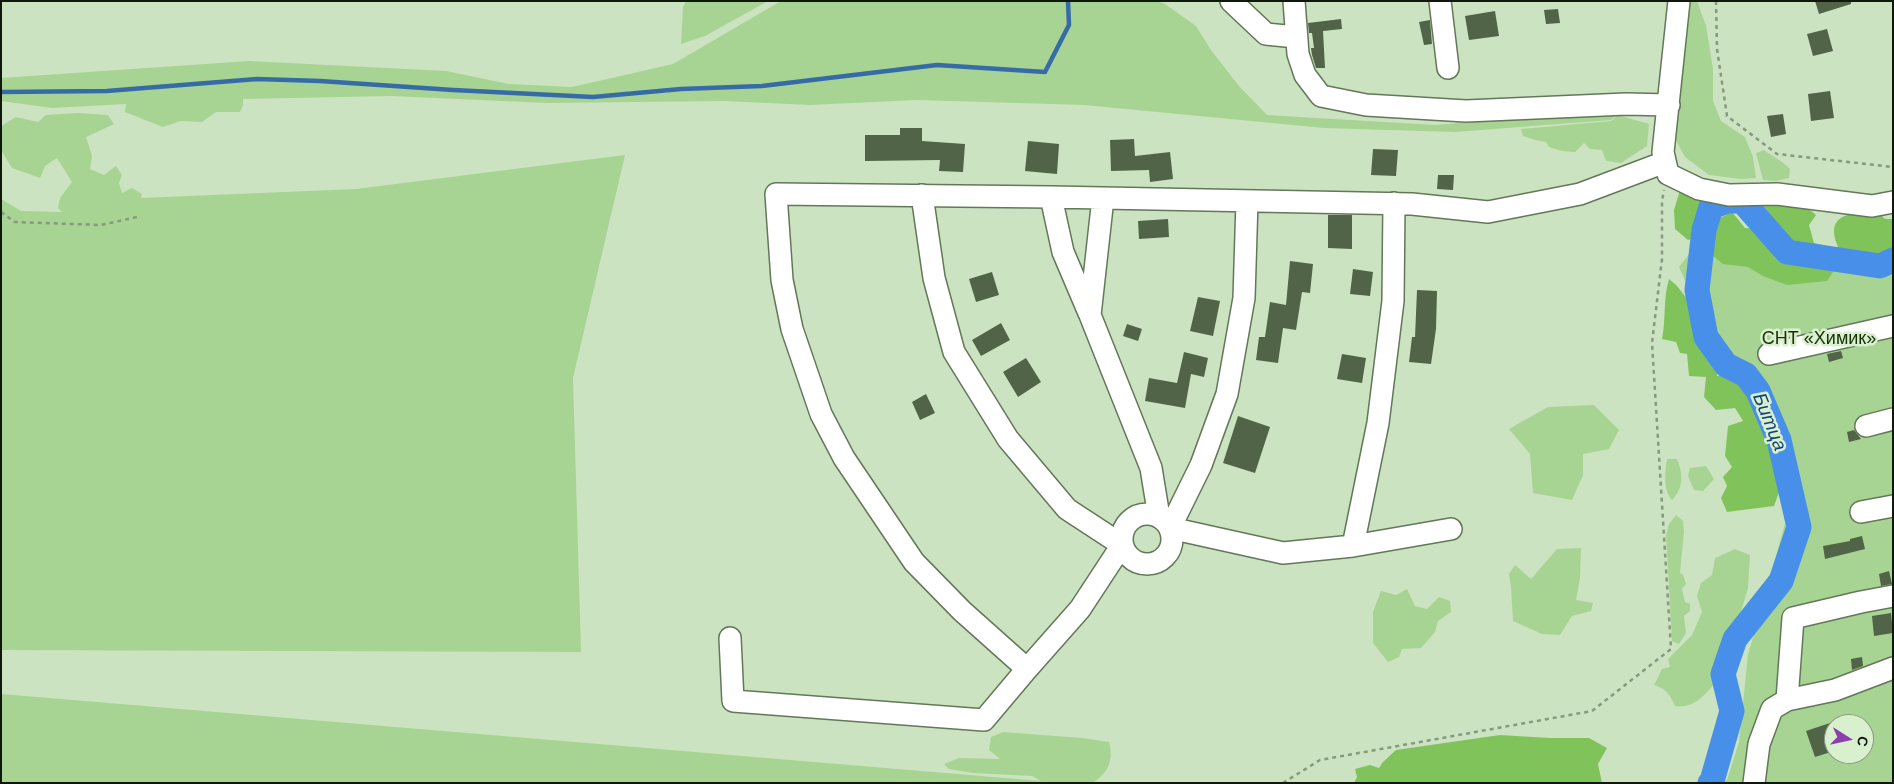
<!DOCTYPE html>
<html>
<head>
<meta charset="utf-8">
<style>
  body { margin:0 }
  #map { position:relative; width:1894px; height:784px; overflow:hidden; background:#cce3c2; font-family:Arial,sans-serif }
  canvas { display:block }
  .frame { position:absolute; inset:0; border:2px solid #10180c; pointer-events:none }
  .north { position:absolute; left:1824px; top:714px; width:50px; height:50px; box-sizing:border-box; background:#d9f0cf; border:1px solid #899a81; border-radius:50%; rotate:100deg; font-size:14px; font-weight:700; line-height:20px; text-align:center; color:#10180c }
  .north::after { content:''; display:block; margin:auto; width:18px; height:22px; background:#8e3dac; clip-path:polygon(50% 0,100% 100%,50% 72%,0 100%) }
</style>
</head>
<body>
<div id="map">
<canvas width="1894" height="784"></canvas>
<div class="frame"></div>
<div class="north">С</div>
</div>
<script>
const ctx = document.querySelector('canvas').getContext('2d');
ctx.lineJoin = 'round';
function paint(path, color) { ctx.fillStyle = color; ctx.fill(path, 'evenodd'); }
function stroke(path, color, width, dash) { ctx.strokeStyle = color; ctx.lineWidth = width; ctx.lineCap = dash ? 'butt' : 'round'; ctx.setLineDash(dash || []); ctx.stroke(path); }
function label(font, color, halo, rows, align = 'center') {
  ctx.font = font + ' Arial,sans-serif'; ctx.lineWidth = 5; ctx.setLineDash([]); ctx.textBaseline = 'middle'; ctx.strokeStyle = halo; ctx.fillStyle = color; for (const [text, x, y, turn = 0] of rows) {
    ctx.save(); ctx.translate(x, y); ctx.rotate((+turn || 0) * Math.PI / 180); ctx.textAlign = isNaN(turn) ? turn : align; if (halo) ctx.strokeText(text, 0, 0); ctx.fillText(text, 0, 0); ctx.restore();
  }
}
paint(new Path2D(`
  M686,1H768L705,36L681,44L683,7Z
  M781,1H1157L1165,4L1196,26L1211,50L1239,86L1267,115L1435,125L1613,110L1616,115L1611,120L1455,132L1324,128L1084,105L917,100L810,105L724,101L547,103L391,96L243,99V105L240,112H216L202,122L181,121L163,127L125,112L126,104L52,108L1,101V78L249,61L446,71L509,84L572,87L673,64Z
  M1681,1H1697L1706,26L1713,69V101L1721,121L1745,137L1753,157L1756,178L1741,179L1709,175L1685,157L1673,135Z
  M78,113L108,115L114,124L86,137L92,156L90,169L104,175L116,166L122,175L119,183L122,193L132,188L142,194L141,198L356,189L625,155L573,378L581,652L1,650V199L21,211L62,212L58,208L60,198L72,182L57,158L45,166L40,178L12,168L1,150V126L16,117L38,122L46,115Z
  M1618,115L1649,124L1647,146L1621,163L1606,161L1602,150L1590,149L1584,143L1575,152L1562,151L1549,147L1546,142L1535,140L1523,136L1521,129L1611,121Z
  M1764,150C1773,157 1783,161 1790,169L1789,178L1776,181L1763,180L1756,153Z
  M1696,245H1719L1817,266L1893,247V783H1722L1727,780L1739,742L1748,655L1786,520L1791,484L1764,389L1755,375L1723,352L1706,326L1679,267ZM1834,724H1864V754H1834Z
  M1594,405L1619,430L1609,449L1583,454V475L1572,500L1533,493L1530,454L1509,429L1548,407Z
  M1667,459H1677C1683,473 1684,488 1672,500C1663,490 1665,472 1667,459Z
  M1706,466L1714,479L1703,491L1694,490L1688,476L1690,468Z
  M1676,515L1683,521L1684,531L1680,573L1683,575L1686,584L1682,589L1685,602L1690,604V611L1684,616L1686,633L1679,644L1672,641L1666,535L1669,524Z
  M1581,548L1580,578L1576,600L1593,603L1591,611L1572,616L1560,635L1542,634L1513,621L1511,587L1509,574L1515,565L1531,579L1557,549Z
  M1735,549L1750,555L1748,588L1740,615L1718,662V680C1705,694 1695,709 1675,706C1670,694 1666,689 1654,685L1662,669L1670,667L1668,659L1692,635L1702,612L1697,596L1701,583L1712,575L1715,558Z
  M1407,589L1415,606L1427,609L1439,597L1450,601L1451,612L1438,621L1435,632L1421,648L1402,649L1399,657L1388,662L1373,643V612L1381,591L1396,595Z
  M1,694L1041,781L1032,776L973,773L949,769L944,764L959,758L1000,759L989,750L991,737L1003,732L1082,738L1109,742C1114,760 1108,774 1092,783H1Z`), '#a7d492');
paint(new Path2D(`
  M1681,187L1713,199L1721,208L1701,224L1697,237L1688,240L1675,229L1674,210Z
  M1761,203C1777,204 1804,202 1816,215L1809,225L1814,243L1827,246L1835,269L1827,281L1787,285L1763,276L1748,267L1723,264L1707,251L1714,221L1732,212L1745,228L1760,229L1772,244L1779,235Z
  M1879,213L1885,219H1893V252L1879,260L1864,259L1842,255C1835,242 1826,222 1847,215C1851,213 1872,214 1879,213Z
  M1669,279L1677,286L1692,305V331L1701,334V343C1713,351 1719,360 1717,376L1726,374L1733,379H1742L1754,393L1761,410L1776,461L1779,492L1774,506L1727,512L1721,498L1727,486L1723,477L1732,467L1725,456L1728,426L1743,421L1735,408L1716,410L1704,397L1706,377L1689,376L1687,354L1680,353L1676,342L1662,339C1666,318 1663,299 1669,279Z
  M1500,735L1550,738H1589L1607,748L1598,764L1602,783H1354L1357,777L1355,769L1370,765L1379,768L1383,762L1396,750Z`), '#80c35b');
stroke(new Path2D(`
  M1,92L107,91L257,79L320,81L453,90L593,97L681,89L762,86L937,65L1045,72L1069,25L1068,1`), '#376ba7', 4.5);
stroke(new Path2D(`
  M1710,783L1712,781L1732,711L1723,674L1735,639L1781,581L1799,527L1779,440L1758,391L1746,375L1726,365L1706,337L1697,290L1704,230L1711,207L1728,201H1742L1787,252L1880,266L1893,260`), '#488fea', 25);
paint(new Path2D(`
  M1815,1H1851V4L1819,14Z
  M1558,9L1560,23L1546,24L1544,10Z
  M1495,11L1499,36L1469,40L1465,16Z
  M1341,19L1342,29L1323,31L1325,68H1316L1312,55L1311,48H1314L1312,33H1309L1308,23Z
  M1430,20L1432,44L1424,45L1419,22Z
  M1827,29L1833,51L1813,56L1807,34Z
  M1830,91L1834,118L1811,121L1808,94Z
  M1783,114L1786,134L1771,137L1767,116Z
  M900,128H922V141L965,144L963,172L939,171L940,160L865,161V135H900Z
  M1134,139L1135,156L1170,152L1173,179L1150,182L1149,170L1111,171L1110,140Z
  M1028,141L1059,144L1057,174L1025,171Z
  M1373,149L1398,150L1396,176L1371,175Z
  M1438,175H1454L1453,190L1437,189Z
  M1328,215H1352V249L1328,248Z
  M1168,219L1169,237L1139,239L1138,221Z
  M1290,261L1313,264L1310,293L1302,292L1296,330L1283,328L1278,363L1256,360L1259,337H1265L1270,302L1286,305Z
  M1353,269L1373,272L1370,296L1350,294Z
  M992,272L999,295L976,302L969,279Z
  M1417,290L1437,291L1436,329L1431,364L1409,362L1412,337H1415Z
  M1198,297L1220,301L1213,336L1190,331Z
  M1001,323L1010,340L981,356L972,340Z
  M1127,324L1142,329L1138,341L1123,336Z
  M1841,351L1843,358L1829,362L1827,354Z
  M1184,352L1208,358L1204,377L1191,374L1185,408L1145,401L1149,378L1177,383Z
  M1342,354L1366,358L1362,383L1337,379Z
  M1026,358L1041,382L1018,397L1003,372Z
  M926,394L935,413L920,420L912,402Z
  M1238,416L1270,427L1255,473L1223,463Z
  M1854,430L1861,439L1849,442L1847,432Z
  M1862,536L1865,549L1825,559L1823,546L1850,541V539Z
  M1889,571L1892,584L1881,586L1879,574Z
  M1891,613L1893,633L1874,636L1872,616Z
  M1862,657L1863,666L1852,670L1851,659Z
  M1830,723L1834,736V751L1815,757L1806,731Z`), '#516447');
const minor = new Path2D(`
  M1231,1L1266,34L1296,37
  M1294,1L1298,54L1305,75L1321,96L1366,105L1466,111L1626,104L1669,105
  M1440,1L1448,68
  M1679,1L1663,152L1668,174L1699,189L1729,195L1777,194L1872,206L1893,202
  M922,195L934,278L954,352L1008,439L1067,509L1122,545L1080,609L1027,669
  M1247,201L1244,298L1227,394L1201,465L1170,528L1283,553L1353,546L1378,423L1393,301L1394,203
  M1089,313L1063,252L1051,197L1103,198
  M1769,354L1893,326
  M1866,426L1893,419
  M1861,512L1893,506
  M1122 539a25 25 0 1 1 50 0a25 25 0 1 1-50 0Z
  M1159,517L1151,468L1090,315L1103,198L1412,204L1488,212L1580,194L1665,162
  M1353,546L1451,529
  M730,638L733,701L984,720L1027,669L962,611L914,562L844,458L821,414L792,329L782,280L776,194L1051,197
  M1787,700L1793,618L1861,602L1893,596
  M1754,783L1759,744L1772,709L1787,700L1835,690L1893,668`);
stroke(minor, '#637759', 24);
stroke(new Path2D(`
  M1716,1L1717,49L1727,116L1777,154L1893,167
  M1,212L15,222L101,225L137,217
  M1283,783L1320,760L1592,711L1671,649L1652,343L1662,259V201L1664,190`), '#87987f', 2.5, [4, 4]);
stroke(minor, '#fff', 21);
label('18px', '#183107', '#d9f0cf', [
  ["СНТ «Химик»",1819,339]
]);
label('italic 19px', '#12427c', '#d9f0cf', [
  ["Битца",1769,422,68]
]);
</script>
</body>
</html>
